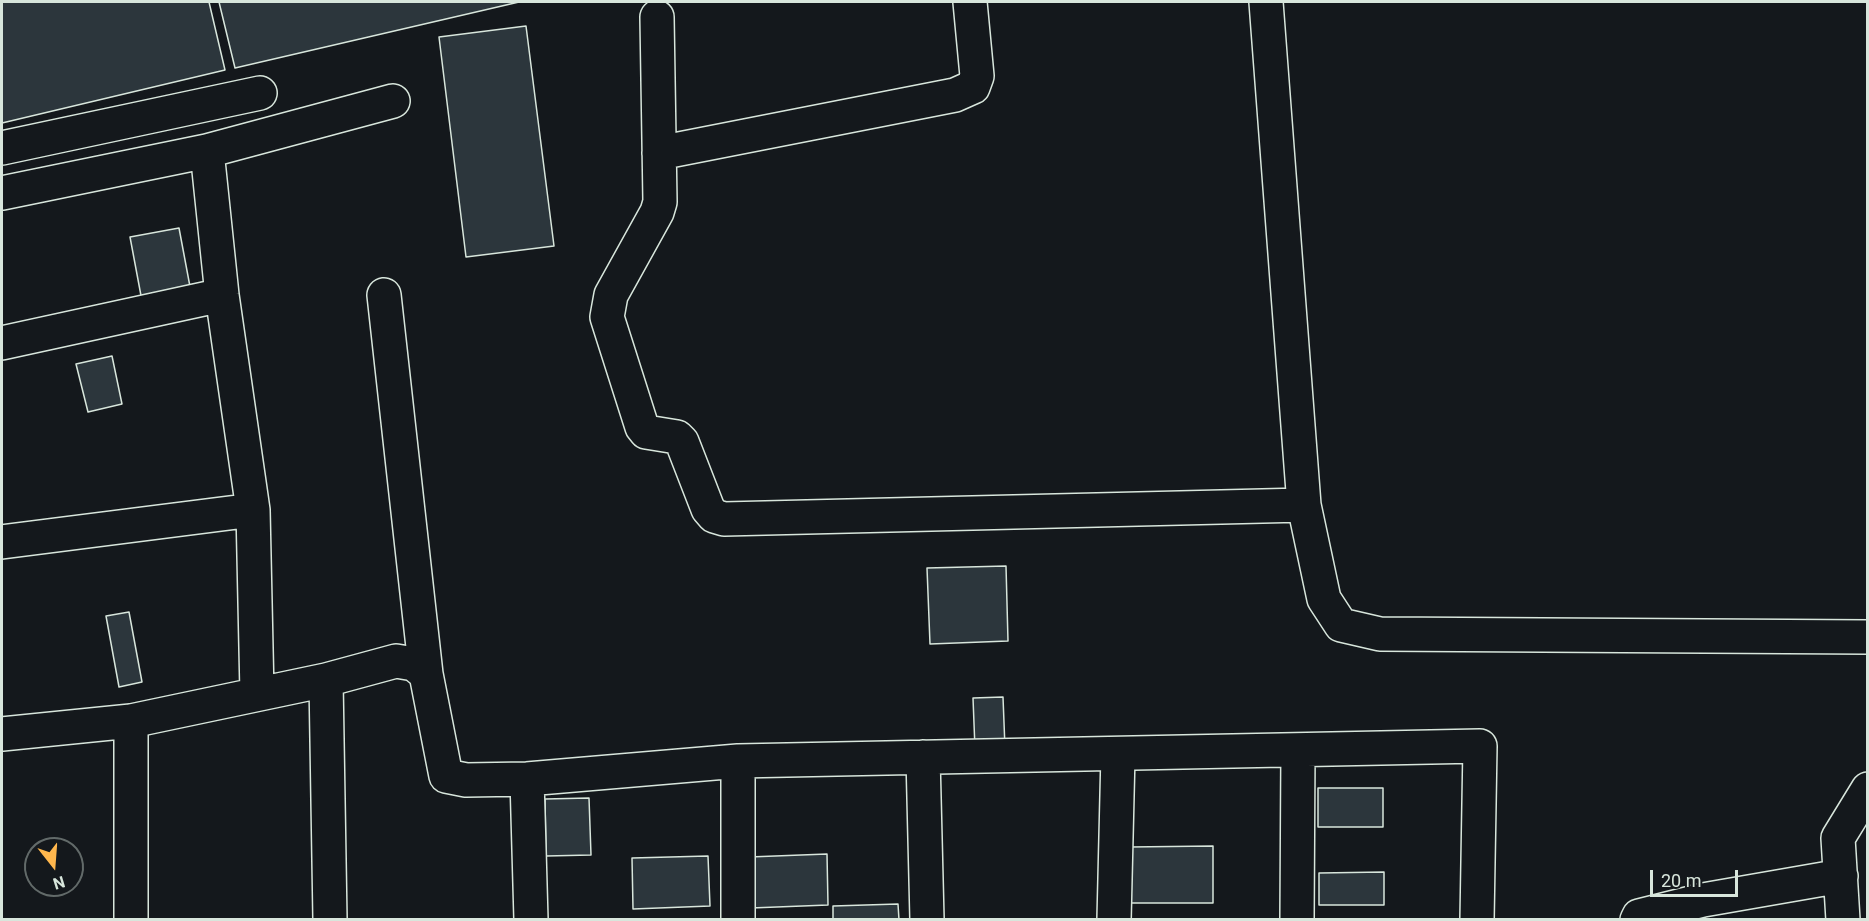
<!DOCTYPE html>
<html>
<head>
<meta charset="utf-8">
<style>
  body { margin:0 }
  #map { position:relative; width:1869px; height:921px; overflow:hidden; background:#14181c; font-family:Roboto,sans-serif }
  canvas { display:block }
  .frame { position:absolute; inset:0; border:3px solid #d8e6dc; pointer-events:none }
  .north { position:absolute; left:24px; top:837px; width:60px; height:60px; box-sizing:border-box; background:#14181c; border:2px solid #626a69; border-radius:50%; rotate:163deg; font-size:16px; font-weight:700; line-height:24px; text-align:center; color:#d8e6dc }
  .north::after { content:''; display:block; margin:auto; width:21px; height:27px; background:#ffb74d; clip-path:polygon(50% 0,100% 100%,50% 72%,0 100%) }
  .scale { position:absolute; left:1650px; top:870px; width:88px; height:27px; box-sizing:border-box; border:3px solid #d8e6dc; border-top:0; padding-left:8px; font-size:18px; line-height:21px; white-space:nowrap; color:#d8e6dc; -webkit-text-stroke:4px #14181c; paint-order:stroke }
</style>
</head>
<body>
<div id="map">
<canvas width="1869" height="921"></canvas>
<div class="frame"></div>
<div class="north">N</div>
<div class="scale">20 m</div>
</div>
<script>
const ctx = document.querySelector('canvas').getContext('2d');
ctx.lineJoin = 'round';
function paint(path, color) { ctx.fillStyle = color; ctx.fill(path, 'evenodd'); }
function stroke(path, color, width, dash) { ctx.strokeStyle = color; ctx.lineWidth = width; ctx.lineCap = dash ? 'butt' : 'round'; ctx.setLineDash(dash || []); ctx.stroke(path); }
const building = new Path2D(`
  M2,2H209L225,70L2,123Z
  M219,2H519L235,68Z
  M526,26L554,246L466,257L439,37Z
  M179,228L191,292L142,301L130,237Z
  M112,356L122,404L88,412L76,364Z
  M1006,566L1008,641L930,644L927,568Z
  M129,612L142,682L119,687L106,616Z
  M1003,697L1005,748L975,749L973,698Z
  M1318,788H1383V827H1318Z
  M589,798L591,855L546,856L545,799Z
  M1213,846V903H1129V847Z
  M827,854L828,905L751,908L749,857Z
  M708,856L710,906L633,909L632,858Z
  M1384,872V905H1319V873Z
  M898,904L899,920H833V906Z`);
paint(building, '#2c363c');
stroke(building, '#d8e6dc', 1.5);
const minor = new Path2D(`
  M1266,2L1304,505L1324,599L1341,625L1380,634L1868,637
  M657,17L660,202L657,212L611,295L607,317L642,427L646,432L677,437L682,442L708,509L714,516L724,519L1304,505
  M2,148L260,93
  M207,151L222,295L253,510L257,694
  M659,153L955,95L973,87L977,76L970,2
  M2,193L207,151L393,101
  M384,295L426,674
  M2,343L222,295
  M2,542L253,510
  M326,680L330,920
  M131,721V920
  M2,734L131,721L326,680L396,661L414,664L426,674L446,776L466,780L527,779L738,761L1480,746L1477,920
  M923,757L927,920
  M738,761V920
  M527,779L531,920
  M1114,920L1118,754
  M1297,920L1298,750
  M1637,920L1639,916L1703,900L1841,876
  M1843,920L1838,838L1868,789`);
stroke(minor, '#d8e6dc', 36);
stroke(minor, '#14181c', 33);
</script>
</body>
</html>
